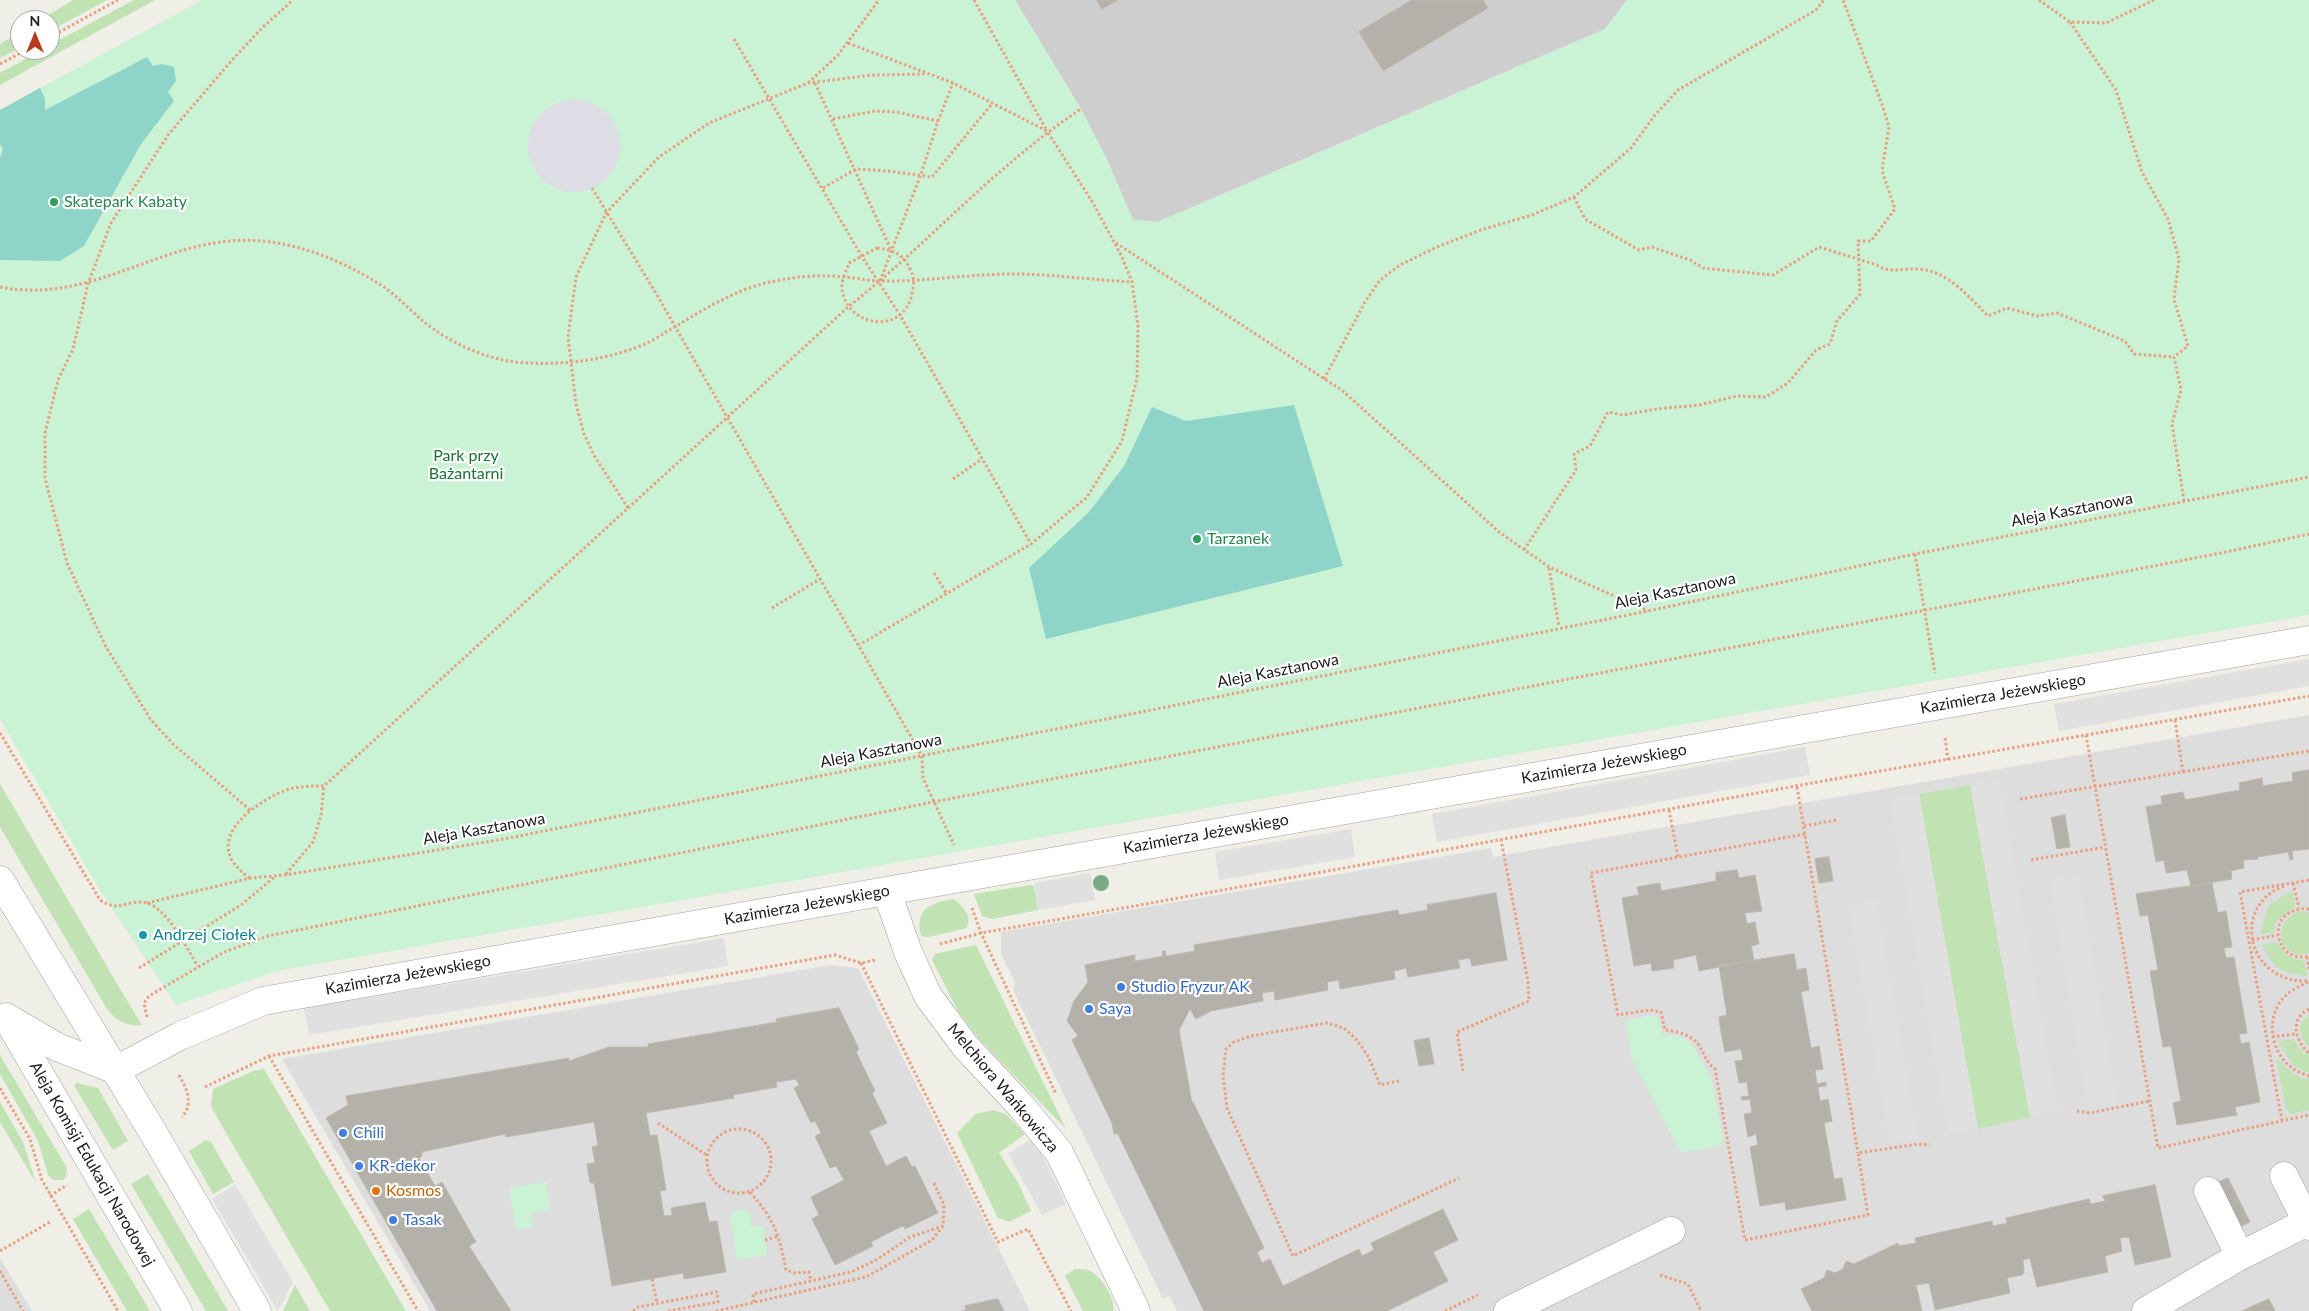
<!DOCTYPE html>
<html>
<head>
<meta charset="utf-8">
<style>
  body { margin:0 }
  #map { position:relative; width:2309px; height:1311px; overflow:hidden; background:#efeee7; font-family:Lato,sans-serif }
  canvas { display:block }
  .north { position:absolute; left:10px; top:10px; width:50px; height:50px; box-sizing:border-box; background:#fff; border:1px solid #a6a6a6; border-radius:50%; rotate:0deg; font-size:14px; font-weight:700; line-height:20px; text-align:center; color:#202020 }
  .north::after { content:''; display:block; margin:auto; width:18px; height:22px; background:#b73a19; clip-path:polygon(50% 0,100% 100%,50% 72%,0 100%) }
</style>
</head>
<body>
<div id="map">
<canvas width="2309" height="1311"></canvas>
<div class="north">N</div>
</div>
<script>
const ctx = document.querySelector('canvas').getContext('2d');
ctx.lineJoin = 'round';
function paint(path, color) { ctx.fillStyle = color; ctx.fill(path, 'evenodd'); }
function stroke(path, color, width, dash) { ctx.strokeStyle = color; ctx.lineWidth = width; ctx.lineCap = dash ? 'butt' : 'round'; ctx.setLineDash(dash || []); ctx.stroke(path); }
function label(font, color, halo, rows, align = 'center') {
  ctx.font = font + ' Lato,sans-serif'; ctx.lineWidth = 4.5; ctx.setLineDash([]); ctx.textBaseline = 'middle'; ctx.strokeStyle = halo; ctx.fillStyle = color; for (const [text, x, y, turn = 0] of rows) {
    ctx.save(); ctx.translate(x, y); ctx.rotate((+turn || 0) * Math.PI / 180); ctx.textAlign = isNaN(turn) ? turn : align; if (halo) ctx.strokeText(text, 0, 0); ctx.fillText(text, 0, 0); ctx.restore();
  }
}
paint(new Path2D(`
  M2309,715V1311H1177L1170,1296L1163,1299L1013,990L1015,982L1001,954V932L1491,848L1493,857Z
  M831,965L858,968L1030,1311H430L282,1059Z
  M0,1258L32,1311H0Z`), '#dedddd');
paint(new Path2D(`
  M1015,0H1627L1605,29L1158,222L1133,220L1107,160L1081,109Z`), '#cecece');
paint(new Path2D(`
  M73,0H107L50,31V20H40Z
  M134,0H155L0,85V73L42,50H50V45Z
  M20,32V48L0,58V44Z
  M0,784L132,1009L142,1025C128,1027 115,1020 107,1009L0,827Z
  M1970,785L2030,1117L1978,1129L1919,794Z
  M1031,885L1034,887L1038,910L992,919L982,916L974,894Z
  M2292,891L2295,906L2276,922L2274,933L2260,934L2269,905Z
  M954,899C964,908 972,915 967,928L928,937L921,936C914,909 932,902 954,899Z
  M2300,911L2309,913V953C2285,962 2264,926 2300,911Z
  M2277,942C2285,954 2290,958 2304,961L2307,976C2280,973 2274,968 2262,945Z
  M976,945L1066,1129L978,1038L958,1011L932,960L935,954Z
  M2309,1015V1047C2299,1037 2296,1024 2309,1015Z
  M2293,1039L2303,1053L2309,1055V1073L2293,1066L2278,1041Z
  M0,1055L67,1168L66,1177L63,1180H53L48,1175L38,1141L0,1074Z
  M2276,1056C2284,1066 2295,1079 2309,1079V1110L2291,1114L2286,1109Z
  M264,1069L406,1311H330L211,1107L213,1089L253,1071Z
  M77,1083L98,1088L128,1141L113,1150L75,1087L74,1085Z
  M0,1102L23,1142L36,1183L0,1122Z
  M993,1110L1006,1114L1025,1134L999,1153L1017,1181L1031,1211L1009,1222L998,1218L957,1133L976,1114Z
  M206,1140L211,1142L234,1182L213,1194L189,1151Z
  M148,1174L228,1311H206L131,1184Z
  M89,1209L150,1311H127L73,1219Z
  M1075,1269C1081,1269 1088,1269 1092,1272C1102,1279 1116,1298 1113,1311H1083L1065,1276Z
  M295,1285L310,1311H283Z`), '#c1e3b4');
paint(new Path2D(`
  M202,0H1015L1081,109L1107,160L1133,220L1158,222L1605,29L1627,0H2309V615L277,971L176,1005L101,892L0,719V110Z
  M1654,1015L1660,1021L1662,1036C1667,1036 1673,1035 1678,1036C1697,1040 1700,1064 1711,1076L1723,1140L1719,1147L1680,1152L1631,1057L1626,1020Z
  M546,1182L550,1209L530,1213L532,1227L516,1229L509,1188Z
  M744,1209L751,1215V1227L763,1225L767,1255L737,1259L730,1216L736,1210Z`), '#caf3d6');
paint(new Path2D(`
  M147,57L153,66L162,64L174,67L176,81L168,92L174,101L141,144L84,246L60,261L0,260V158L3,149L0,144V110L40,88L45,99V110Z
  M1294,405L1343,566L1046,639L1029,568L1089,512L1124,466L1152,407L1186,421Z`), '#8fd4c8');
paint(new Path2D(`
  M2309,659V686L2059,731L2054,704Z
  M1805,747L1810,775L1437,842L1432,814Z
  M1999,780L2058,1112L2030,1117L1970,785Z
  M1919,794L1978,1129L1948,1134L1890,799Z
  M1351,829L1355,857L1219,880L1215,852Z
  M1090,873L1095,900L1038,910L1034,883Z
  M2078,876L2117,1102L2088,1107L2050,881Z
  M1876,901L1918,1139L1890,1143L1849,906Z
  M724,938L728,966L309,1035L304,1008Z
  M1031,1139L1041,1152L1066,1204L1042,1215L1008,1154Z
  M235,1184L293,1282L278,1311L212,1199Z`), '#e0e0e0');
paint(new Path2D(`
  M528 146a46 46 0 1 1 92 0a46 46 0 1 1-92 0Z`), '#dedce5');
const building = new Path2D(`
  M1097,0H1118L1102,9Z
  M1412,0H1483L1488,8L1383,71L1359,32Z
  M2309,770V849L2292,851L2293,859L2290,860L2288,852L2258,857V859L2243,860L2244,868L2231,871L2232,879L2191,886L2187,870L2166,873L2164,860L2156,862L2146,807L2162,804L2161,796L2183,792L2185,800L2240,790L2239,783L2262,778L2263,786L2293,781L2292,773Z
  M2065,815L2070,847L2057,849L2051,818Z
  M1829,857L1833,881L1819,883L1815,859Z
  M1737,870L1739,878L1755,875L1762,911L1745,913L1747,924L1755,922L1759,944L1751,946L1754,960L1699,971L1696,955L1673,960L1674,968L1652,971L1651,963L1634,966L1622,898L1639,895L1637,887L1660,883L1661,891L1716,881V873Z
  M2212,883L2218,913L2226,911L2232,947L2224,948L2226,958L2234,957L2247,1033L2239,1034L2241,1044L2249,1042L2260,1102L2235,1107L2237,1115L2177,1125L2173,1103L2181,1101L2171,1046L2163,1047L2150,971L2158,970L2148,915L2140,916L2136,894Z
  M1496,893L1507,960L1472,966L1470,958L1458,960L1460,968L1408,977L1406,968L1394,971L1395,979L1340,989L1339,980L1327,982L1328,990L1275,1000L1274,991L1262,993L1263,1001L1211,1011L1196,1019L1190,1009L1179,1030L1192,1103L1193,1102L1264,1248L1257,1252L1262,1263L1270,1259L1283,1286L1359,1249L1362,1256L1374,1250L1371,1243L1443,1209L1458,1240L1433,1252L1448,1281L1387,1311H1204L1118,1134H1114L1112,1123L1072,1040L1078,1036L1067,1021L1074,1001L1088,982L1085,965L1135,955V961L1149,959L1163,956L1162,951H1165L1166,956L1195,951L1194,945L1398,910L1399,915L1428,910L1427,905Z
  M1794,954L1797,970L1806,968L1809,990L1801,992L1811,1048L1819,1046L1823,1069L1815,1070L1817,1084L1826,1082V1086L1818,1087L1820,1101L1828,1099L1832,1121L1824,1123L1834,1179L1842,1178L1846,1200L1786,1210L1785,1202L1760,1206L1750,1147L1758,1145L1756,1134L1748,1137L1744,1114L1752,1113L1750,1099L1742,1100L1741,1097L1749,1096L1747,1082L1739,1083L1735,1061L1743,1060L1741,1049L1725,1052L1721,1032L1719,1017L1727,1015L1719,966Z
  M839,1008L859,1049L856,1052L875,1091L872,1093L887,1123L869,1131L886,1166L906,1156L912,1167L915,1166L938,1213L905,1229L904,1226L900,1227L871,1242L873,1246L835,1265L812,1219L819,1215L811,1197L844,1180L836,1166L830,1168L815,1136L821,1133L815,1121L811,1123L794,1088L799,1085L796,1079L776,1082L777,1087L733,1095L734,1098L646,1113L650,1136L657,1135L666,1190L660,1191L664,1216L672,1215L671,1208L705,1202L709,1222L717,1221L726,1272L684,1279L683,1273L612,1286L594,1183H590L587,1164L595,1163L592,1147L598,1145L594,1122L506,1137L505,1134L422,1152V1156L419,1158L435,1186L442,1182L476,1242L469,1246L511,1311H437L326,1118L348,1105L346,1096L569,1058V1061L609,1047H648V1044L777,1022L776,1019Z
  M1429,1038L1434,1064L1419,1066L1414,1041Z
  M2228,1178L2250,1222L2240,1227L2217,1183Z
  M2155,1185L2171,1257L2135,1265L2129,1237L2120,1238L2122,1251L2105,1256L2108,1272L2037,1287L2030,1258L2023,1260L2024,1273L2022,1275L2007,1278L2010,1293L1935,1310L1929,1283L1916,1285L1922,1311H1812L1801,1289L1824,1278L1827,1270L1835,1273L1843,1269L1846,1261L1854,1264L1898,1243L1899,1246L1916,1243L1915,1238L1992,1221L1993,1226L2007,1223L2006,1218L2089,1199L2091,1204L2105,1201L2103,1196Z
  M998,1299L1004,1311H962L966,1310L965,1306Z
  M2269,1299L2275,1311H2242Z`);
paint(building, '#b4b1aa');
stroke(building, '#bfb8ac', 1);
const minor = new Path2D(`
  M0,880L154,1134L257,1311
  M887,892L908,952L928,996L965,1046L1021,1106L1059,1152L1136,1311
  M6,1017L57,1047L116,1070L180,1036L263,1001L2309,640
  M8,1020L178,1311
  M2284,1176L2309,1226
  M2208,1191L2240,1256
  M1508,1311L1671,1231
  M2146,1311L2240,1256L2309,1221`);
stroke(minor, '#a1a1a1', 29);
stroke(new Path2D(`
  M974,0L1047,131
  M2039,0L2070,22L2106,23L2154,0
  M2070,22L2116,90L2142,172L2168,219L2179,259L2174,299L2188,346L2174,357L2181,390L2172,424L2184,501
  M50,37L118,0
  M734,39L861,255L900,315L1031,544
  M848,43L953,83L1047,131L1093,203L1121,255L1132,282L1138,326L1137,378L1122,441L1087,497L1031,544L859,645
  M0,64L26,50
  M808,83L838,55L879,0
  M815,83L891,250
  M833,119L875,111L896,112L938,121
  M592,188L657,295
  M823,188L856,169L888,171L932,177L991,105
  M1574,197L1585,219L1639,250L1652,247L1690,260L1703,268L1773,275L1819,247L1877,265C1889,274 1903,268 1918,269C1948,271 1968,296 1988,316L2007,308L2037,316L2057,313L2125,341L2134,354L2174,357
  M1116,243L1343,391L1499,532L1549,567L1648,611
  M877,248C894,250 903,254 910,269C915,279 914,284 912,294C904,335 847,328 842,289C841,281 846,271 849,263Z
  M880,281L921,174L938,121L953,83
  M0,287C97,306 167,232 262,241C305,245 347,263 384,287C398,297 411,311 424,322C453,345 492,362 528,363C567,365 604,360 640,346C649,343 658,337 666,332C697,314 728,293 762,284C789,277 818,274 845,277C857,278 869,281 881,281C924,282 968,274 1012,274C1052,274 1092,280 1132,282
  M700,370L922,756L923,778L954,845
  M1324,379L1365,302L1380,280L1400,265L1437,247L1481,230L1532,215L1574,197L1631,148L1655,115L1678,90L1816,10L1824,0
  M953,479L982,459
  M628,508L595,457L584,434L576,404L568,337L576,277L606,213L659,157L709,123L808,83L872,75L926,74
  M1524,550L1576,470L1574,454L1590,446L1608,412L1623,415L1657,409L1699,405L1737,396L1766,397L1788,383L1816,350L1830,344L1837,321L1860,294L1858,241H1871L1895,209L1882,171L1889,127L1883,107L1843,0
  M1915,554L1935,673
  M1549,568L1559,627
  M934,573L947,594
  M772,608L820,579
  M2175,720L2183,772
  M0,733L100,900C118,912 123,902 141,902C165,902 186,948 198,966
  M2086,735L2158,1148L2309,1115
  M1945,738L1948,760
  M1797,787L1858,1153
  M2020,799L2309,751
  M250,810L173,744L151,720L106,647L67,563L45,478V433L58,380L73,349L88,284L111,223L168,135L233,59L263,27L293,0
  M1669,810L1678,857
  M1804,826L1836,820
  M1805,834L1591,873L1618,1015L1650,1010L1661,1012L1665,1030C1676,1031 1689,1034 1697,1043C1705,1052 1703,1059 1715,1069L1745,1240L1868,1215L1858,1153L1918,1144L1930,1145
  M2031,860L2105,847
  M286,874L313,842L321,815L324,786
  M250,878C202,846 243,810 279,793C293,786 309,786 324,786L848,307C928,244 996,165 1081,109
  M2293,883L2299,908
  M2284,886C2231,905 2246,984 2309,981
  M147,903L251,878L285,875L504,839L1648,611L1915,554L2309,477
  M972,908L981,933L1056,1094
  M2309,909C2263,906 2273,965 2309,956
  M2252,940L2278,935
  M940,944L981,933L1140,905L1829,780L2309,696
  M2307,957L2309,970
  M861,963L998,1242L1028,1229L1071,1311
  M139,968L241,905L276,876
  M2308,982C2298,987 2287,992 2280,1002C2266,1023 2272,1053 2292,1068C2296,1071 2303,1074 2309,1076
  M2309,1009C2289,1019 2295,1041 2309,1053
  M147,1017L144,1003L149,996L224,952L268,936L933,802L2226,552L2309,534
  M2272,1037L2295,1034
  M269,1056L418,1311
  M1463,1071L1457,1032L1529,1001L1528,981L1501,840
  M179,1075C187,1089 194,1103 182,1117
  M1399,1081L1380,1085L1368,1056L1356,1039L1344,1028L1327,1023L1251,1036L1234,1042L1226,1049L1223,1076L1227,1108L1293,1256L1459,1178
  M205,1087L269,1056L835,955L861,963L875,960
  M0,1088L30,1139L42,1180L118,1311
  M2077,1111L2090,1113L2149,1101
  M2282,1121L2240,892L2309,880
  M658,1123L708,1156
  M707 1161a32 32 0 1 1 64 0a32 32 0 1 1-64 0Z
  M750,1192C775,1221 779,1234 786,1270L795,1273L809,1272L811,1281
  M50,1196L67,1185
  M765,1240L779,1236
  M0,1251L50,1222
  M0,1271L23,1311
  M1660,1275L1688,1284L1701,1311
  M652,1279L657,1303
  M754,1302L753,1294L851,1272L876,1260L910,1237L943,1226
  M633,1311L638,1307L717,1292L718,1302L668,1311
  M716,1311L866,1277L932,1240L943,1226L944,1205L933,1181
  M1445,1311L1478,1295`), '#e9a07f', 3, [2.5, 2.5]);
stroke(minor, '#fff', 28);
stroke(new Path2D(`
  M657,295L700,370`), '#e9a07f', 3, [2.5, 2.5]);
ctx.fillStyle = '#7aaa84';
for (const [x, y] of [
  [1101,883]
]) { ctx.beginPath(); ctx.arc(x, y, 8, 0, 2 * Math.PI); ctx.fill(); }
for (const [x, y, r, color] of [
  [54,202,5,"#2e9e5b"],
  [1197,539,5,"#2e9e5b"],
  [143,935,5,"#0f9aa8"],
  [1121,987,5,"#3f7fe0"],
  [1089,1009,5,"#3f7fe0"],
  [343,1133,5,"#3f7fe0"],
  [359,1166,5,"#3f7fe0"],
  [376,1191,5,"#e8710a"],
  [393,1220,5,"#3f7fe0"]
]) { const dot = new Path2D(); dot.arc(x, y, r, 0, 2 * Math.PI); ctx.fillStyle = color; ctx.fill(dot); stroke(dot, '#fff', 2); }
label('16px', '#27864d', '#fff', [
  ["Skatepark Kabaty",64,202],
  ["Tarzanek",1207,539]
], 'left');
label('16px', '#1a7233', '#fff', [
  ["Park przy",466,456],
  ["Bażantarni",466,474]
]);
label('16px', '#202020', '#fff', [
  ["Aleja Kasztanowa",2072,510,-11],
  ["Aleja Kasztanowa",1675,591,-12],
  ["Aleja Kasztanowa",1278,671,-11],
  ["Kazimierza Jeżewskiego",2003,694,-10],
  ["Aleja Kasztanowa",881,751,-11],
  ["Kazimierza Jeżewskiego",1604,764,-10],
  ["Aleja Kasztanowa",484,829,-10],
  ["Kazimierza Jeżewskiego",1206,834,-10],
  ["Kazimierza Jeżewskiego",807,905,-10],
  ["Kazimierza Jeżewskiego",408,975,-10],
  ["Melchiora Wańkowicza",1003,1088,50],
  ["Aleja Komisji Edukacji Narodowej",92,1164,60]
]);
label('16px', '#0d838f', '#fff', [
  ["Andrzej Ciołek",153,935]
], 'left');
label('16px', '#366cbe', '#fff', [
  ["Studio Fryzur AK",1131,987],
  ["Saya",1099,1009],
  ["Chili",353,1133],
  ["KR-dekor",369,1166],
  ["Tasak",403,1220]
], 'left');
label('16px', '#c56008', '#fff', [
  ["Kosmos",386,1191]
], 'left');
</script>
</body>
</html>
